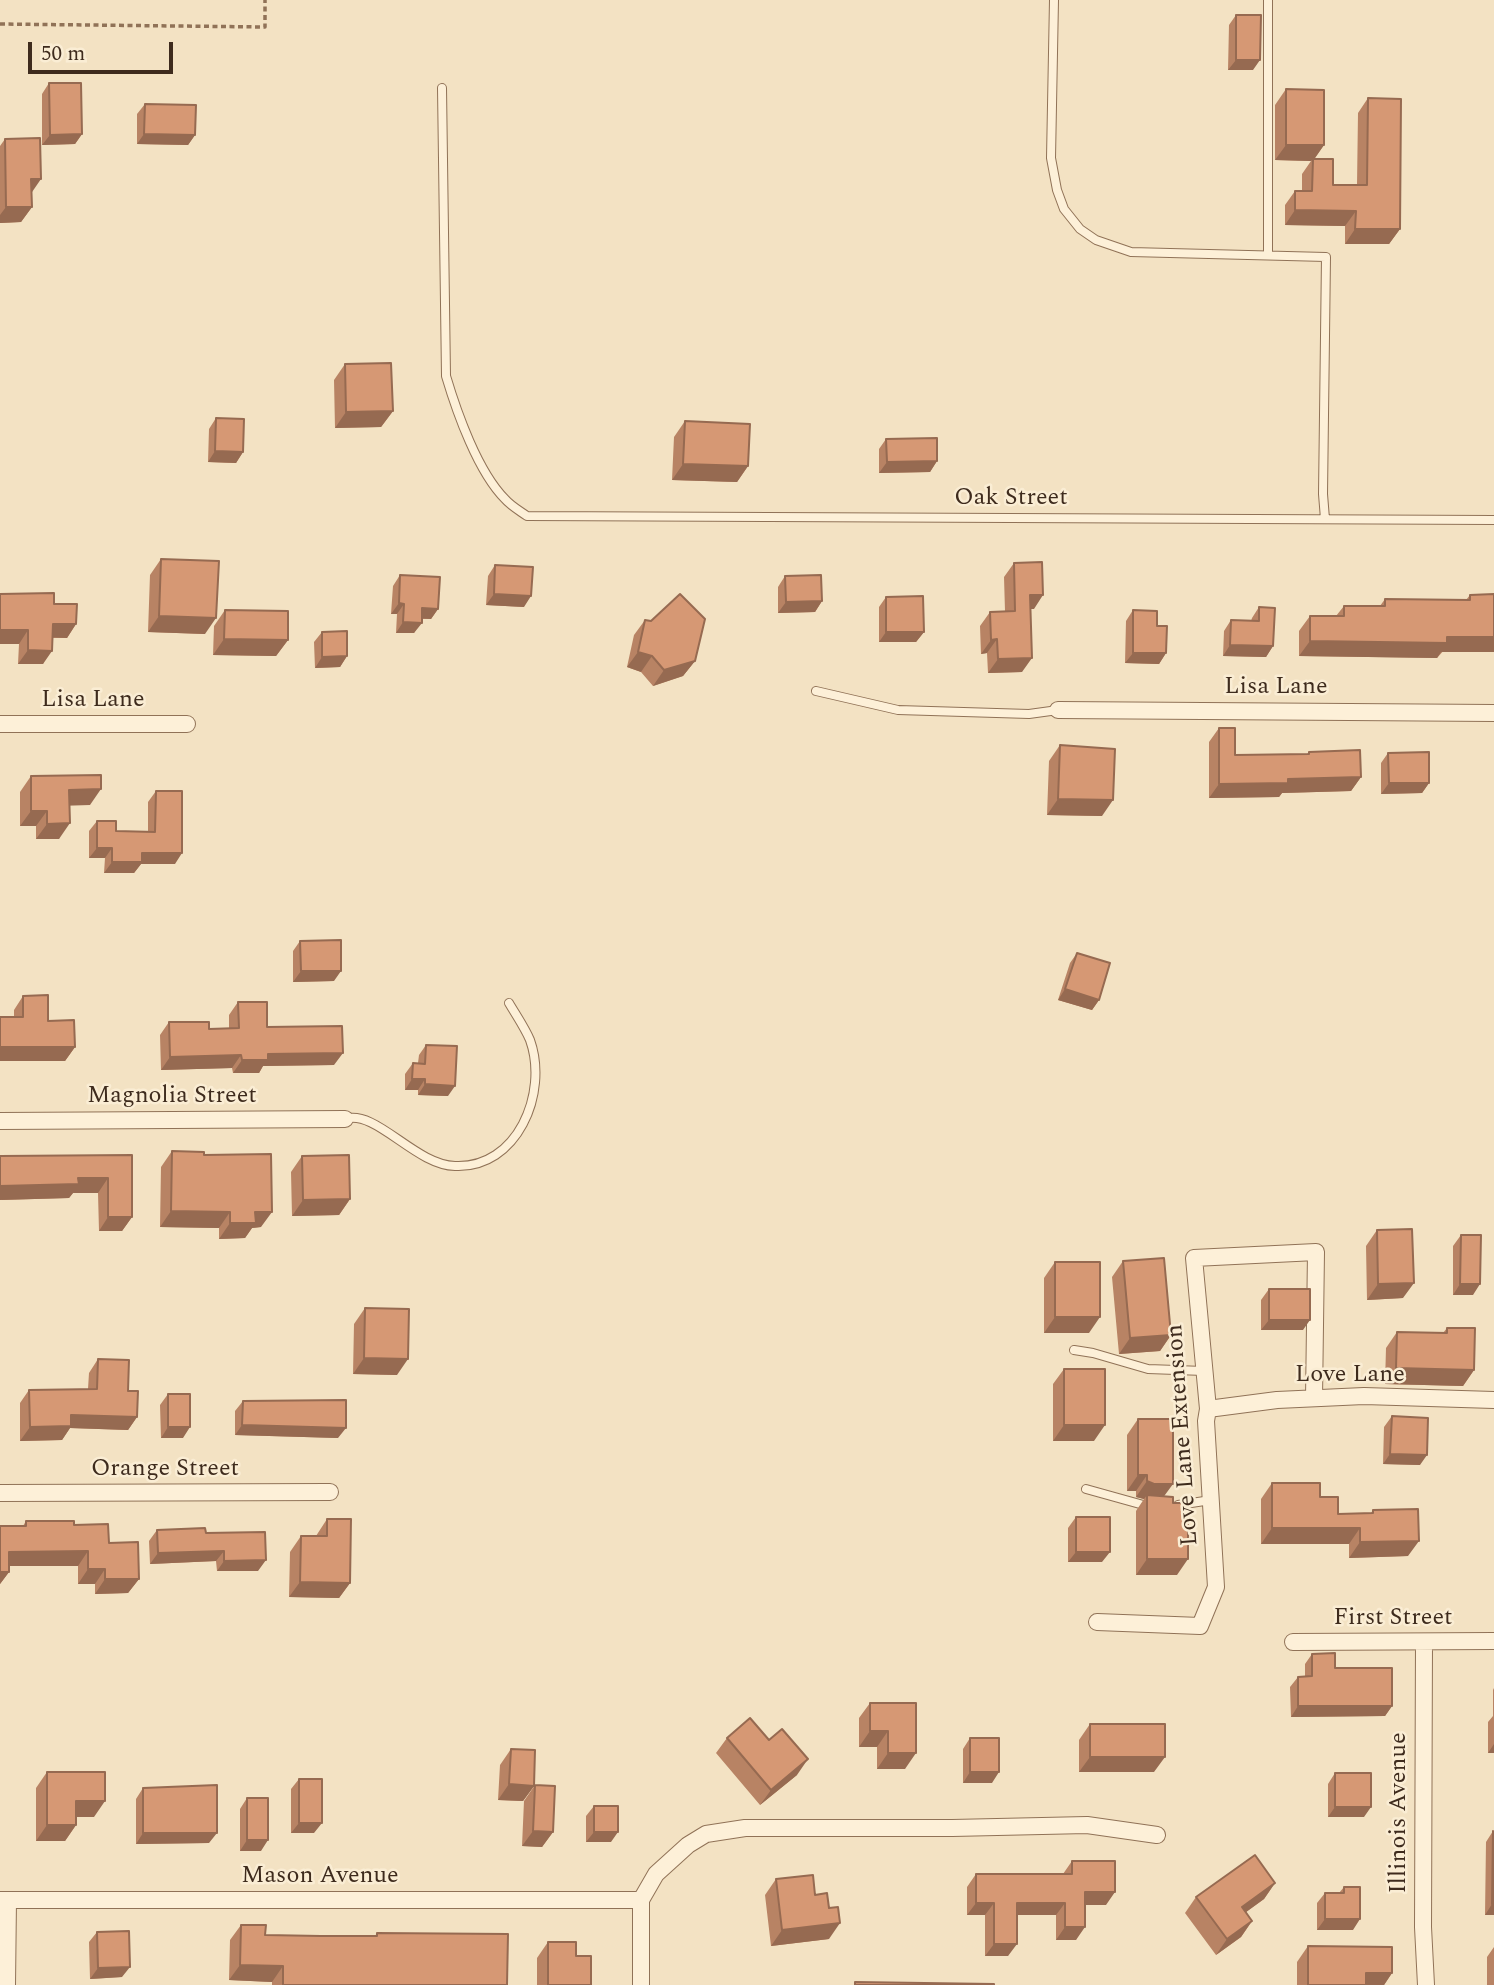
<!DOCTYPE html>
<html>
<head>
<meta charset="utf-8">
<style>
  body { margin:0 }
  #map { position:relative; width:1494px; height:1985px; overflow:hidden; background:#f3e2c3; font-family:Spectral,serif }
  canvas { display:block }
  .scale { position:absolute; left:28px; top:42px; width:145px; height:32px; box-sizing:border-box; border:4px solid #3e2b1d; border-top:0; padding-left:9px; font-size:21px; line-height:24px; white-space:nowrap; color:#3e2b1d; -webkit-text-stroke:5px #faedd4; paint-order:stroke }
</style>
</head>
<body>
<div id="map">
<canvas width="1494" height="1985"></canvas>
<div class="scale">50 m</div>
</div>
<script>
const ctx = document.querySelector('canvas').getContext('2d');
ctx.lineJoin = 'round';
function stroke(path, color, width, dash) { ctx.strokeStyle = color; ctx.lineWidth = width; ctx.lineCap = dash ? 'butt' : 'round'; ctx.setLineDash(dash || []); ctx.stroke(path); }
function paint(path, color) { ctx.fillStyle = color; ctx.fill(path, 'evenodd'); }
function label(font, color, halo, rows, align = 'center') {
  ctx.font = font + ' Spectral,serif'; ctx.lineWidth = 5; ctx.setLineDash([]); ctx.textBaseline = 'middle'; ctx.strokeStyle = halo; ctx.fillStyle = color; for (const [text, x, y, turn = 0] of rows) {
    ctx.save(); ctx.translate(x, y); ctx.rotate((+turn || 0) * Math.PI / 180); ctx.textAlign = isNaN(turn) ? turn : align; if (halo) ctx.strokeText(text, 0, 0); ctx.fillText(text, 0, 0); ctx.restore();
  }
}
const lane = new Path2D(`
  M1054,0L1051,158L1057,190L1064,209L1080,229L1096,240L1131,252L1326,257L1323,494L1325,519
  M442,88L446,376C457,413 478,472 505,499C511,506 520,511 527,516L1494,520
  M1268,255V0
  M816,691L898,710L1029,714L1058,710
  M345,1119C376,1109 415,1165 455,1166C517,1169 549,1093 530,1040C525,1028 516,1015 509,1003
  M1074,1350L1093,1353L1148,1369L1204,1371
  M1086,1489L1147,1506
  M1178,1505L1211,1500`);
const street = new Path2D(`
  M1058,710L1494,713
  M0,724H187
  M0,1121L345,1119
  M1208,1409L1277,1400L1364,1396L1494,1400
  M0,1493L330,1492
  M1097,1622L1200,1626L1216,1587L1206,1421L1208,1409L1194,1258L1316,1252L1314,1398
  M1293,1642L1494,1641
  M1424,1642L1423,1927L1426,1985
  M0,1900H641
  M641,1900L656,1874L688,1845L706,1834L745,1828H952L1087,1825L1157,1835
  M641,1900V1985
  M7,1985L8,1900`);
stroke(lane, '#907257', 10);
stroke(street, '#907257', 18);
stroke(new Path2D(`
  M0,24L265,27V0`), '#907257', 3.5, [5, 3.5]);
stroke(lane, '#fdf0d8', 8);
stroke(street, '#fdf0d8', 16);
paint(new Path2D(`
  M1236,15L1253,70H1228L1229,25Z
  M49,83L82,134L75,144L42,145V94Z
  M1286,89L1324,145L1314,159L1333,185H1357L1358,113L1368,98L1400,229L1389,244H1345V226L1285,225V205L1295,191H1302V174L1311,161L1275,160V105Z
  M145,104L195,135L188,145L137,144V114Z
  M5,139L32,192V207L21,222L0,223V146Z
  M345,364L393,411L381,427L335,428L334,380Z
  M216,418L243,452L236,463L208,462L209,429Z
  M685,421L748,466L737,482L672,480L674,437Z
  M886,439L937,461L930,472L879,473V449Z
  M161,559L205,634L148,632L150,575Z
  M1014,563L1034,609H1030L1022,672L988,673L987,653L981,654L980,626L990,612L1005,611L1004,577Z
  M495,565L524,607L486,605L488,576Z
  M400,575L438,609L431,619H422L414,633H396L397,614H391L393,586Z
  M785,576L822,601L815,612L778,613V587Z
  M1494,594L1437,658L1299,656V631L1310,616H1336L1344,606H1380L1385,599L1466,600L1470,595Z
  M886,597L924,632L916,642H879V607Z
  M54,604L76,624L67,638H53L43,664H18L19,644H0Z
  M1259,607L1273,646L1266,657L1223,656L1224,631L1231,620L1251,621L1252,618Z
  M225,610L288,640L276,656L213,655L214,626Z
  M1133,610L1157,626L1166,653L1159,664L1125,663L1126,621Z
  M645,620L695,661L683,676L653,686L641,672L627,667L634,635Z
  M322,632L347,656L340,667L315,668L314,642Z
  M1219,728L1235,755L1307,754L1309,752L1361,777L1351,791L1282,793L1279,797L1209,798V742Z
  M1060,745L1102,816L1047,815L1049,761Z
  M1388,753L1429,783L1422,793L1381,794V763Z
  M31,776L90,805H70L59,839H36V826H20V792Z
  M156,791L175,864H141L134,873H104L105,858H89V831L97,821L116,831H148V802Z
  M300,941L334,981L293,982V951Z
  M1077,953L1099,1000L1092,1010L1058,1000L1070,963Z
  M23,996L75,1047L65,1061H0V1017H14V1010Z
  M238,1002L267,1027L334,1065L263,1066L259,1073H233L232,1068L161,1070L160,1035L169,1022L209,1029L229,1028V1015Z
  M426,1045L448,1096L418,1095V1090H405V1074L413,1063H418L419,1055Z
  M172,1151L204,1155L261,1227L252,1228L245,1238L219,1239V1228L160,1227L161,1167Z
  M132,1155V1217L122,1231H99L98,1193H73L69,1198L0,1200Z
  M302,1156L350,1199L339,1215L292,1216L291,1172Z
  M1377,1230L1403,1298L1367,1300L1366,1246Z
  M1461,1235L1473,1295H1453V1246Z
  M1123,1261L1171,1335L1160,1351L1119,1354L1112,1277Z
  M1055,1262L1089,1333H1044V1278Z
  M1269,1289L1303,1330H1261V1300Z
  M365,1308L397,1375L353,1374L354,1324Z
  M1447,1328L1474,1370L1463,1386L1385,1384L1386,1348L1397,1332L1443,1333Z
  M98,1359L128,1391L137,1417L128,1430L70,1428L62,1440L20,1441V1403L29,1390L88,1389L89,1373Z
  M1064,1369L1094,1441H1053V1384Z
  M168,1394L183,1438H161L160,1405Z
  M243,1401L338,1438L235,1435V1411Z
  M1392,1416L1420,1465L1383,1464L1384,1427Z
  M1138,1419L1164,1496L1177,1575H1136V1511L1144,1499L1136,1497V1491H1127V1435Z
  M1272,1483L1320,1497L1338,1514L1371,1513L1373,1510L1408,1556L1349,1558V1544H1261V1499Z
  M1076,1517L1102,1562H1068V1528Z
  M327,1519L350,1583L339,1598L289,1597L290,1552L301,1536H316Z
  M26,1521L74,1525L109,1543L139,1579L128,1593L95,1594V1584H78V1566H9V1572L0,1584V1526H23Z
  M157,1530L206,1533L258,1571H217L216,1561L150,1564L149,1541Z
  M1312,1654L1392,1706L1385,1716L1291,1717L1290,1687L1298,1677H1305V1664Z
  M1494,1688V1753H1488V1722L1493,1716V1690Z
  M870,1703H916L905,1769H877V1747H859V1718Z
  M1090,1724L1154,1772H1079V1740Z
  M727,1738L797,1775L760,1805L716,1753Z
  M970,1738L992,1783H963V1749Z
  M511,1749L534,1786L523,1801L498,1800L500,1765Z
  M47,1772L94,1817H76V1825L65,1841H36V1788Z
  M1335,1773L1364,1817H1328V1784Z
  M299,1779L314,1833H291V1789Z
  M535,1785L553,1832L542,1847L522,1846L524,1801Z
  M143,1788L209,1843L136,1844V1799Z
  M247,1798L261,1851H240V1809Z
  M594,1806L611,1842H586V1816Z
  M1493,1831L1494,1915H1485L1486,1842Z
  M1072,1861L1106,1905H1085L1076,1940H1056V1915H1017L1008,1956H985V1915H967V1887L976,1874H1063Z
  M776,1879L815,1895L829,1939L771,1946L765,1895Z
  M1275,1883L1264,1899L1246,1912L1252,1921L1241,1937L1216,1955L1185,1913L1196,1897Z
  M1344,1887L1353,1930H1317V1903L1325,1893H1339Z
  M241,1925L265,1935L321,1936H375L377,1933L507,1985H272V1982L229,1980L230,1940Z
  M97,1932L122,1977L90,1979L89,1942Z
  M548,1942L591,1985H537V1958Z
  M1308,1946L1392,1973L1384,1985H1297V1962Z
  M1494,1947V1985H1487V1957Z`), '#b88364');
paint(new Path2D(`
  M1236,60H1260L1253,70H1228Z
  M82,134L75,144L42,145L50,135Z
  M144,134L195,135L188,145L137,144Z
  M1286,145H1324L1313,161V159L1311,161L1275,160Z
  M31,179H41L30,195Z
  M6,207H32L21,222L0,223V215Z
  M1295,210L1356,211L1345,226L1285,225Z
  M1355,229H1400L1389,244H1345Z
  M393,411L381,427L335,428L346,412Z
  M215,451L243,452L236,463L208,462Z
  M937,461L930,472L879,473L887,462Z
  M683,464L748,466L737,482L672,480Z
  M494,594L531,596L524,607L486,605Z
  M1030,595H1043L1034,609H1020Z
  M822,601L815,612L778,613L786,602Z
  M399,603L404,604L397,614H391Z
  M422,608L438,609L431,619L415,618Z
  M159,616L216,618L205,634L148,632Z
  M403,622L422,623L414,633H396Z
  M53,624H76L67,638L44,637Z
  M0,630H28L19,644H0Z
  M886,632H924L916,642H879Z
  M1447,637H1494V652H1441L1437,658L1299,656L1310,641Z
  M224,639L288,640L276,656L213,655Z
  M997,639L987,653L981,654L991,640Z
  M1230,645L1273,646L1266,657L1223,656Z
  M28,650L52,651L43,664H18Z
  M638,652L652,656L641,672L627,667Z
  M1133,653H1166L1159,664L1125,663Z
  M347,656L340,667L315,668L322,657Z
  M1032,658L1022,672L988,673L998,659Z
  M695,661L683,676L653,686L664,670Z
  M1361,777L1351,791L1282,793L1279,797L1209,798L1219,784L1288,779Z
  M1389,783H1429L1422,793L1381,794Z
  M101,789L90,805L58,806L69,790Z
  M1058,799L1113,800L1102,816L1047,815Z
  M31,811H47L36,826H20Z
  M70,823L59,839H36L47,824Z
  M97,848H112L105,858H89Z
  M142,853H182L175,864H141L134,873H104L112,862Z
  M301,971H341L334,981L293,982Z
  M1065,989L1099,1000L1092,1010L1058,1000Z
  M0,1047H75L65,1061H0Z
  M343,1053L334,1065L263,1066L259,1073H233L242,1060L268,1054Z
  M241,1055L232,1068L161,1070L170,1057Z
  M412,1079H425L418,1090H405Z
  M425,1084L455,1086L448,1096L418,1095Z
  M78,1178H108L98,1193H73L69,1198L0,1200V1186Z
  M350,1199L339,1215L292,1216L303,1200Z
  M171,1211L230,1212L219,1228L160,1227Z
  M255,1212H272L261,1227L252,1228L245,1238L219,1239L230,1223Z
  M108,1217H132L122,1231H99Z
  M1414,1283L1403,1298L1367,1300L1378,1284Z
  M1460,1284H1480L1473,1295H1453Z
  M1055,1317H1100L1089,1333H1044Z
  M1269,1320H1310L1303,1330H1261Z
  M1171,1335L1160,1351L1119,1354L1130,1338Z
  M364,1358L408,1359L397,1375L353,1374Z
  M1396,1368L1474,1370L1463,1386L1385,1384Z
  M71,1415L137,1417L128,1430L70,1428L62,1440L20,1441L30,1427Z
  M242,1425L346,1428L338,1438L235,1435Z
  M1064,1425H1105L1094,1441H1053Z
  M168,1427H190L183,1438H161Z
  M1390,1454L1427,1455L1420,1465L1383,1464Z
  M1138,1475H1147L1136,1491H1127Z
  M1147,1481L1173,1484L1162,1499L1147,1495L1144,1499L1136,1497Z
  M1272,1528H1360L1349,1544H1261Z
  M1419,1541L1408,1556L1349,1558L1360,1542Z
  M88,1551L78,1566H0L9,1552Z
  M224,1551L216,1561L150,1564L158,1553Z
  M1076,1552H1110L1102,1562H1068Z
  M1147,1559H1188L1177,1575H1136Z
  M266,1560L258,1571H217L224,1561Z
  M88,1569H105L95,1584H78Z
  M0,1572H9L0,1584Z
  M105,1579H139L128,1593L95,1594Z
  M300,1582L350,1583L339,1598L289,1597Z
  M1298,1706H1392L1385,1716L1291,1717Z
  M870,1731H888L877,1747H859Z
  M1494,1744V1753H1488Z
  M888,1753H916L905,1769H877Z
  M1090,1757H1165L1154,1772H1079Z
  M808,1759L797,1775L760,1805L771,1790Z
  M970,1772H999L992,1783H963Z
  M509,1784L534,1786L523,1801L498,1800Z
  M76,1801H105L94,1817H65Z
  M1335,1807H1371L1364,1817H1328Z
  M299,1823H322L314,1833H291Z
  M47,1825H76L65,1841H36Z
  M533,1831L553,1832L542,1847L522,1846Z
  M594,1832H618L611,1842H586Z
  M143,1833H217L209,1843L136,1844Z
  M247,1840H268L261,1851H240Z
  M1275,1883L1264,1899L1231,1923L1242,1907Z
  M1085,1892H1115L1106,1905H1076Z
  M976,1903H994L985,1915H967Z
  M1017,1903H1065L1056,1915H1008Z
  M1492,1904H1494V1915H1485Z
  M1325,1919H1360L1353,1930H1317Z
  M1252,1921L1241,1937L1216,1955L1227,1939Z
  M840,1923L829,1939L771,1946L782,1930Z
  M1065,1927H1085L1076,1940H1056Z
  M994,1944H1017L1008,1956H985Z
  M240,1965L283,1966L272,1982L229,1980Z
  M130,1967L122,1977L90,1979L98,1968Z
  M1366,1973H1392L1384,1985H1357Z`), '#966a51');
const building = new Path2D(`
  M1236,15H1261L1260,60H1236Z
  M49,83H81L82,134L50,135Z
  M1286,89L1324,90V145H1286Z
  M1368,98L1401,99L1400,229H1355L1356,211L1295,210V191H1312L1313,159H1333V185H1367Z
  M145,104L196,105L195,135L144,134Z
  M40,138L41,179H31L32,207H6L5,139Z
  M391,363L393,411L346,412L345,364Z
  M216,418L244,419L243,452L215,451Z
  M685,421L750,424L748,466L683,464Z
  M937,438V461L887,462L886,439Z
  M161,559L219,561L216,618L159,616Z
  M1042,562L1043,595H1030L1032,658L998,659L997,639L991,640L990,612L1015,611L1014,563Z
  M495,565L533,567L531,596L494,594Z
  M400,575L440,577L438,609L422,608V623L403,622L404,604L399,603Z
  M821,575L822,601L786,602L785,576Z
  M54,593V604H77L76,624H53L52,651L28,650V630H0V594Z
  M680,594L705,619L695,661L664,670L652,656L638,652L645,620L651,621Z
  M1494,594V637H1447V643L1310,641V616H1344V606H1385V599L1470,600V595Z
  M923,596L924,632H886V597Z
  M1259,607L1275,608L1273,646L1230,645L1231,620L1259,621Z
  M225,610L288,611V640L224,639Z
  M1133,610L1157,611V626H1167L1166,653H1133Z
  M347,631V656L322,657V632Z
  M1219,728H1235V755L1309,754V752L1360,750L1361,777L1288,779V783L1219,784Z
  M1060,745L1115,749L1113,800L1058,799Z
  M1429,752V783H1389L1388,753Z
  M101,775V789L69,790L70,823L47,824V811H31V776Z
  M156,791H182V853H142V862H112V848H97V821H116V831L155,832Z
  M341,940V971H301L300,941Z
  M1077,953L1110,963L1099,1000L1065,989Z
  M48,995V1021L74,1020L75,1047H0V1017H23V996Z
  M238,1002H267V1027L342,1026L343,1053L268,1054V1060H242L241,1055L170,1057L169,1022H209V1029L239,1028Z
  M426,1045L457,1046L455,1086L425,1084V1079H412L413,1063L425,1064Z
  M172,1151L204,1152V1155L271,1154L272,1212H255L256,1223H230V1212L171,1211Z
  M132,1155V1217H108V1178H78L79,1184L0,1186V1156Z
  M349,1155L350,1199L303,1200L302,1156Z
  M1412,1229L1414,1283L1378,1284L1377,1230Z
  M1461,1235H1481L1480,1284H1460Z
  M1164,1258L1171,1335L1130,1338L1123,1261Z
  M1055,1262H1100V1317H1055Z
  M1269,1289H1310V1320H1269Z
  M365,1308L409,1309L408,1359L364,1358Z
  M1447,1328H1475L1474,1370L1396,1368L1397,1332L1447,1333Z
  M98,1359L129,1360L128,1391H138L137,1417L71,1415V1426L30,1427L29,1390L97,1389Z
  M1064,1369H1105V1425H1064Z
  M168,1394H190V1427H168Z
  M346,1400V1428L242,1425L243,1401Z
  M1392,1416L1428,1418L1427,1455L1390,1454Z
  M1138,1419H1173V1484H1154L1147,1481V1475H1138Z
  M1272,1483H1320V1497H1338V1514L1373,1513V1510L1418,1509L1419,1541L1360,1542V1528H1272Z
  M1147,1495L1173,1497V1503H1188V1559H1147Z
  M1076,1517H1110V1552H1076Z
  M327,1519H351L350,1583L300,1582L301,1536H327Z
  M26,1521H74V1525L108,1524L109,1543L138,1542L139,1579H105V1569H88V1551L9,1552V1572H0V1526H26Z
  M205,1528L206,1533L265,1532L266,1560L224,1561V1551L158,1553L157,1530Z
  M1335,1653V1668H1392V1706H1298V1677L1312,1676V1654Z
  M870,1703H916V1753H888V1731H870Z
  M750,1718L769,1740L782,1729L808,1759L771,1790L727,1738Z
  M1090,1724H1165V1757H1090Z
  M970,1738H999V1772H970Z
  M511,1749L535,1750L534,1786L509,1784Z
  M47,1772H105V1801H76V1825H47Z
  M1335,1773H1371V1807H1335Z
  M299,1779H322V1823H299Z
  M217,1785V1833H143V1788Z
  M535,1785L555,1786L553,1832L533,1831Z
  M247,1798H268V1840H247Z
  M594,1806H618V1832H594Z
  M1493,1831L1494,1904H1492Z
  M1255,1855L1275,1883L1242,1907L1252,1921L1227,1939L1196,1897Z
  M1072,1861H1115V1892H1085V1927H1065V1903H1017V1944H994V1903H976V1874H1072Z
  M813,1875L815,1895L827,1893L829,1908L838,1907L840,1923L782,1930L776,1879Z
  M1344,1887H1360V1919H1325V1893H1344Z
  M241,1925H266L265,1935L321,1936H377V1933L508,1934L507,1985H283V1966L240,1965Z
  M129,1931L130,1967L98,1968L97,1932Z
  M548,1942H576V1956H591V1985H548Z
  M1308,1946L1392,1947V1973H1366V1985H1308Z
  M855,1982L994,1984V1985H855Z`);
paint(building, '#d69874');
stroke(building, '#966a51', 2);
label('24px', '#3e2b1d', '#faedd4', [
  ["Oak Street",1011,499],
  ["Lisa Lane",1276,688],
  ["Lisa Lane",93,701],
  ["Magnolia Street",172,1097],
  ["Love Lane",1350,1376],
  ["Love Lane Extension",1184,1435,-94],
  ["Orange Street",165,1470],
  ["First Street",1393,1619],
  ["Illinois Avenue",1400,1813,-90],
  ["Mason Avenue",320,1877]
]);
</script>
</body>
</html>
